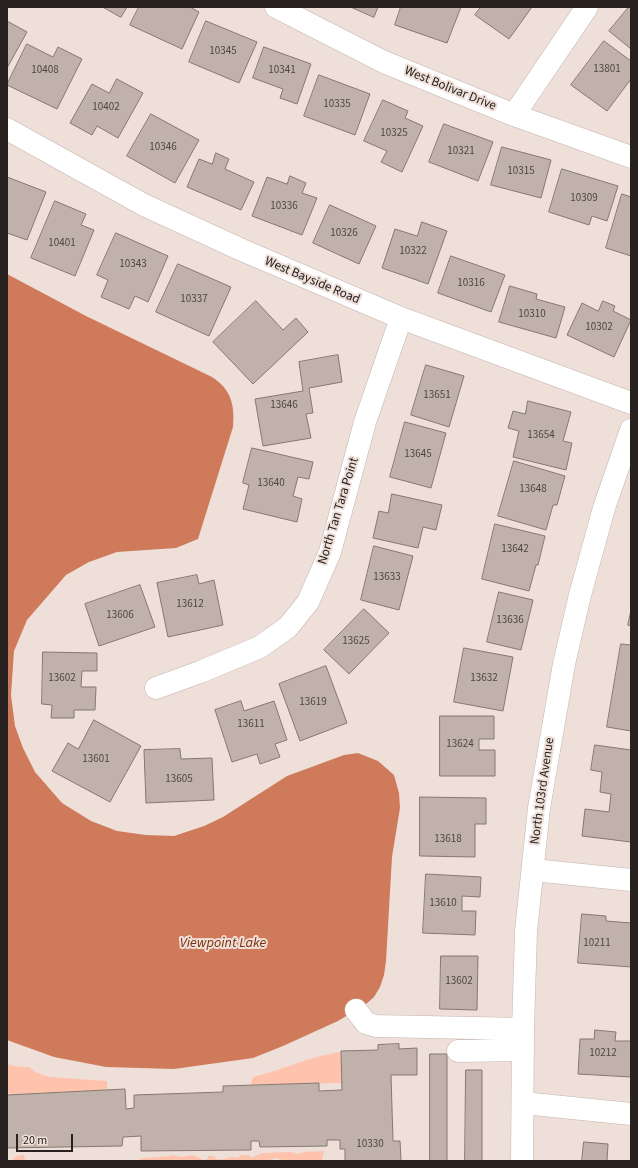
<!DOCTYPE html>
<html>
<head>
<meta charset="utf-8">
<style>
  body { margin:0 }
  #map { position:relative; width:638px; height:1168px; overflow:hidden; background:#efdfd9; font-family:"Source Sans 3",sans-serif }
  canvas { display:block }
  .frame { position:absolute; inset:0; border:8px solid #27221f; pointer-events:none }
  .scale { position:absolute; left:16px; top:1134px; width:57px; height:18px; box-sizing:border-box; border:2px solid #27221f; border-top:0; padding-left:5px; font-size:12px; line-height:14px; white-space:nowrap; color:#27221f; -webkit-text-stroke:3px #efdfd9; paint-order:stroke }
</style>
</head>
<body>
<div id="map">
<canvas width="638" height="1168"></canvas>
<div class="frame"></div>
<div class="scale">20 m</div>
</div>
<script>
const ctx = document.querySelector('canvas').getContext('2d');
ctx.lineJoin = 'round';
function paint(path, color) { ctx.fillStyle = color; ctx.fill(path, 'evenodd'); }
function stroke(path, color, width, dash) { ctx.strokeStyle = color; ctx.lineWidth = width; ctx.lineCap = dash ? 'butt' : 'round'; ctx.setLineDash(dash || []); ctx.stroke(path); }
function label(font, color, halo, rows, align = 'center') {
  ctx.font = font + ' "Source Sans 3",sans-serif'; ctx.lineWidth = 4; ctx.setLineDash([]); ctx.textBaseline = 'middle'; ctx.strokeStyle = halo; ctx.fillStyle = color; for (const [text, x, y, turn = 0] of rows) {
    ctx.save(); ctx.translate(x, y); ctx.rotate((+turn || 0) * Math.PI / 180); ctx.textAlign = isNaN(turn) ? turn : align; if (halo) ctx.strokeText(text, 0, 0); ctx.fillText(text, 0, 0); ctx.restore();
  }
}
paint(new Path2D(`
  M341,1052L342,1083L251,1085L253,1077C283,1070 310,1056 341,1052Z
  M7,1064L13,1066L29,1067L37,1073L50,1077L107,1081V1090L13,1095L7,1092Z
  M324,1151L322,1161H286L275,1158L269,1161H139V1159L145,1158L171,1156L172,1155L181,1157L193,1155L204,1160L208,1159V1156H214L216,1159C223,1161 229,1155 237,1158L242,1155H249L251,1158L262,1153L292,1152L298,1154L304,1152Z
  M24,1155L25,1160L31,1161H11L13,1160L16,1156Z`), '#fec3ad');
paint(new Path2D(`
  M7,274L86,316L212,377C231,389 235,405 233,427L198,539L176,548L117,552L89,562L66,575L27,620L14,651L11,695L15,726L23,748L35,772L62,803L91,821L117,831L146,835L174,836L204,826L223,817L287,776L344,755L358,753L378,761L394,775L399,793L400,808L392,857L386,961L384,975L380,987L374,997L366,1004L338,1021L283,1046L253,1058L174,1069L106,1067L54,1057L7,1040Z`), '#cf7b5b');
const building = new Path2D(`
  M103,7H127L121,17Z
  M139,7H190L199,12L182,49L130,25Z
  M351,7H378L374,17Z
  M401,7H461L447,43L395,25Z
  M481,7H532L509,39L475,15Z
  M629,7H631V49L609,31Z
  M7,21L27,32L7,68Z
  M206,21L257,42L239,83L189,62Z
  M604,41L631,61V79L607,111L571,85Z
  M27,44L53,57L58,47L82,59L57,109L7,85Z
  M264,47L311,64L297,104L280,98L283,89L253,78Z
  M319,75L370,94L355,135L304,116Z
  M117,79L143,93L118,138L97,126L92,135L70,123L92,84L109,93Z
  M383,100L408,111L405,118L423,126L402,172L381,162L387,151L364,141Z
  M151,114L199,140L175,183L127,156Z
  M444,124L493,142L478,181L429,162Z
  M502,147L551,160L541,198L491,185Z
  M216,153L229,159L225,169L254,182L241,210L187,187L199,159L212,164Z
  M562,169L618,186L607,221L592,216L589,225L549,212Z
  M290,176L306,183L302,193L317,198L302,235L252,216L267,177L287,184Z
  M7,177L46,192L27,240L7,233Z
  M622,194L631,197V256L606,248Z
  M55,201L86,214L81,225L94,230L75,276L31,258Z
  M330,205L376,226L359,264L313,243Z
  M422,222L447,231L428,284L382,268L395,229L417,236Z
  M116,233L168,256L148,302L135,296L129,309L101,297L108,280L97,275Z
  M451,256L505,275L491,312L438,293Z
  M178,264L231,287L209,336L156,312Z
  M510,286L537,294L536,299L565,307L556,338L499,322Z
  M256,301L283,330L296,318L308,332L253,384L213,342Z
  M603,301L615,306L613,311L631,320L614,357L567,335L582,303L598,311Z
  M338,355L342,382L309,388L313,413L306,414L311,438L263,446L255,399L303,391L299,362Z
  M426,365L464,376L449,427L411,415Z
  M528,401L571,412L563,441L572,443L566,470L513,457L519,431L508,428L513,411L525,414Z
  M405,422L446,433L431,488L390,477Z
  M252,448L313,462L309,479L298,477L293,496L302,499L297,522L243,509L249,485L243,483Z
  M514,461L565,476L557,505H553L546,530L498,516Z
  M392,494L442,505L436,530L423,527L418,548L373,538L379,511L388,513Z
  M495,524L545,536L538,565H536L529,591L482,579Z
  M374,546L413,556L399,610L361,600Z
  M197,575L199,584L214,580L223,625L168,637L157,583Z
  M140,585L155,627L99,646L85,604Z
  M499,592L533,600L521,650L487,642Z
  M364,609L389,633L349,674L324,650Z
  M631,611V626L628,625Z
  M621,644L631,645V731L607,727Z
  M464,648L513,657L503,711L454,702Z
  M43,652L97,653V671H82L81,687H96L95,710H74V718H51L52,705L42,704Z
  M326,666L347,723L300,741L279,684Z
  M241,701L244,711L274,701L287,740L275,744L280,757L260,764L257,754L232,762L215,710Z
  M440,716H494V739H479V750H495V776H440Z
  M94,720L141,746L110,802L52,771L68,743L78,749Z
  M595,745L631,750V842L582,836L585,809L609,812L611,794L600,792L602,772L591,770Z
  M180,749L181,759L212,758L214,800L146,803L144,750Z
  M420,797L486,798V824H475V857L420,856Z
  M426,874L481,877L480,897L462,896V911H476L475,935L423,933Z
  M582,914L606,916V921L631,923V967L578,963Z
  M441,956H478L477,1010L440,1009Z
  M595,1030L616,1032L615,1041H631V1077L578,1074L580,1039H594Z
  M399,1044V1049L417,1048V1075H391L393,1141H400L401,1161H345V1149H340V1140H327V1146L260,1147L259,1141H251V1150L141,1151V1136L123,1137L122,1146L7,1148V1095L125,1089L126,1109L134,1108V1095L223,1092V1086L319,1083V1091L342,1090L341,1051L378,1050V1045Z
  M430,1054H447V1161H430Z
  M466,1070H482V1161H465Z
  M584,1142L608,1144L607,1161H582Z`);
paint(building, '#c0b1ab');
stroke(building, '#857772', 1);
const minor = new Path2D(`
  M276,7L384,62L514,115L631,157
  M514,115L587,7
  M7,129L144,205L242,250L401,318L631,403
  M156,688L200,672L260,647L288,627L308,602L330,552L365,422L401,318
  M533,870L631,880
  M356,1010L366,1023L376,1026L523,1029
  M458,1051L523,1050
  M523,1103L631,1114
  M522,1161L523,1029L526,931L539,808L564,664L580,595L604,508L631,430`);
stroke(minor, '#c3b4ae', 23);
stroke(minor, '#fff', 22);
label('11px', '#4d4642', null, [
  ["10345",223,52],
  ["13801",607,70],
  ["10408",45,71],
  ["10341",282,71],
  ["10335",337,105],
  ["10402",106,108],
  ["10325",394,134],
  ["10346",163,148],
  ["10321",461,152],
  ["10315",521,172],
  ["10309",584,199],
  ["10336",284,207],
  ["10326",344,234],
  ["10401",62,244],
  ["10322",413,252],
  ["10343",133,265],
  ["10316",471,284],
  ["10337",194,300],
  ["10310",532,315],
  ["10302",599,328],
  ["13651",437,396],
  ["13646",284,406],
  ["13654",541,436],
  ["13645",418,455],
  ["13640",271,484],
  ["13648",533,490],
  ["13642",515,550],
  ["13633",387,578],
  ["13612",190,605],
  ["13606",120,616],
  ["13636",510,621],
  ["13625",356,642],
  ["13602",62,679],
  ["13632",484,679],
  ["13619",313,703],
  ["13611",251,725],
  ["13624",460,745],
  ["13601",96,760],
  ["13605",179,780],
  ["13618",448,840],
  ["13610",443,904],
  ["10211",597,944],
  ["13602",459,982],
  ["10212",603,1054],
  ["10330",370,1145]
]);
label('13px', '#27221f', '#efdfd9', [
  ["West Bolivar Drive",450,89,22],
  ["West Bayside Road",312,281,23],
  ["North Tan Tara Point",339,511,-73],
  ["North 103rd Avenue",543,791,-82]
]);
label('italic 14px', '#7b2f0c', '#efdfd9', [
  ["Viewpoint Lake",223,944]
]);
</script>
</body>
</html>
